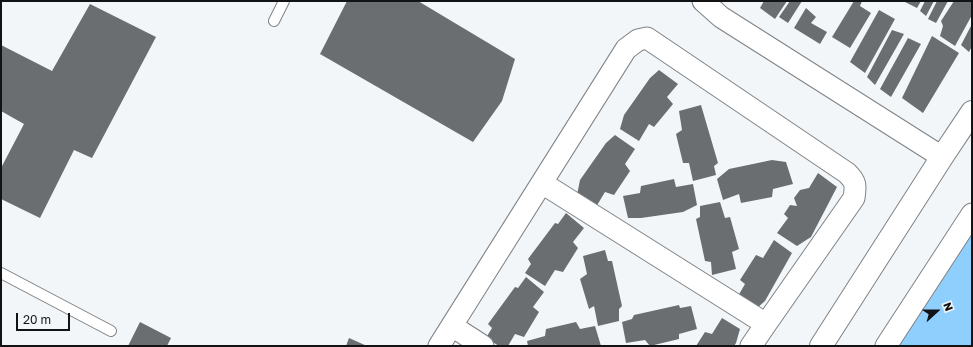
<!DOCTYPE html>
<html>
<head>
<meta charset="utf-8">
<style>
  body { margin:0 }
  #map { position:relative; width:973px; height:347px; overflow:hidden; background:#f2f6f9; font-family:"Golos Text",sans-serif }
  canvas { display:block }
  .frame { position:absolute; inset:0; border:2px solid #121314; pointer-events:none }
  .north { position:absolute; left:917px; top:291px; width:40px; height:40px; -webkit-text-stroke:3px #f2f6f9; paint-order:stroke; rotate:69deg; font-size:11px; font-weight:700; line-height:16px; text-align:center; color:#121314 }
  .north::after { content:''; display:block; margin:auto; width:14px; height:18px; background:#121314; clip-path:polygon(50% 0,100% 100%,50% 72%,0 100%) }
  .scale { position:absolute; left:16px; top:313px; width:54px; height:18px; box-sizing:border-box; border:2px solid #121314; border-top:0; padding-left:5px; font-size:12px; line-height:14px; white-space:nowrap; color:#121314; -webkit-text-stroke:3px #f2f6f9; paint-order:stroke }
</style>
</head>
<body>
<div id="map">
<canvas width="973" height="347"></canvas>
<div class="frame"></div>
<div class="north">N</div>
<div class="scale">20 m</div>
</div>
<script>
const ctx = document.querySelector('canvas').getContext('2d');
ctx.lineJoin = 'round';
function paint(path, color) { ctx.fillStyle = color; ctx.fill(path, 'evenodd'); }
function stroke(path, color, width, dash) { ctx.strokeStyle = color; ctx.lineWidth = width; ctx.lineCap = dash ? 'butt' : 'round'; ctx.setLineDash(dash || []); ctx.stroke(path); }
paint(new Path2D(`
  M972,224V346H892Z`), '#8fcffe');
paint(new Path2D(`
  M347,1H418L515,59L502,101L473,142L320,54Z
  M764,1H787L775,19L760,8Z
  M790,1H802L788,23L779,17Z
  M854,1H862L860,6L871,13L850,48L832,37Z
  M903,1H921L917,8Z
  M925,1H934L926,16L920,11Z
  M937,1H948L936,23L928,19Z
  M954,1H972V15L955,46L940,36L943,26L941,21Z
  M90,4L156,37L92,158L74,150L40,218L1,199V168L24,124L1,111V45L52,71Z
  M806,8L816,17L811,23L827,32L820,44L794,28Z
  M879,10L895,19L865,73L850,62Z
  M972,24V46L969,52L961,45Z
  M892,30L904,34L875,85L867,77Z
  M932,36L959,53L923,113L902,98Z
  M908,38L921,44L891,97L880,89Z
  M659,70L678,84L667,97L673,104L654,127L649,124L639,141L620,129L624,115L650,78Z
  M701,105L718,163L714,166L716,175L693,181L689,163H683L676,134L682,130L679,111Z
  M615,135L635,149L625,164L630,171L614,195L605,192L596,207L577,195L580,180L606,143Z
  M772,160L786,162L793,184L773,189L772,197L741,203L739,194L723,200L717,179L729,169Z
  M818,173L837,187L811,237L797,246L777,233L788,218L784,214L790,205L797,206L794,198L800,190L809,188Z
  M674,179L676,187L693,184L697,205L683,212L641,218H628L623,196L640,193L641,186Z
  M720,202L725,218L730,217L739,249L732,252L736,269L712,275L711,262L705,261L696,219L700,217V206Z
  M566,213L584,228L573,242L578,248L563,272L555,270L545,286L525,273L531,264L528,259L555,223L558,224Z
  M774,240L792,253L765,301L756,309L738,296L745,284L740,280L756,255L763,258Z
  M605,250L608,261H612L622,306L619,309V321L598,326L594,306L589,309L580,279L587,274L583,256Z
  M526,277L544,292L533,307L539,312L524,337L515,334L508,346H499L486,338L492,328L488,324L515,287L518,288Z
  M679,305L680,308L691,306L697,329L679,334V339L650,346L645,340L626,343L622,322L632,319L634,315Z
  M722,318L740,329L736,343L734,346H696L705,332L712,334Z
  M140,322L171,338L167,346H128Z
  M576,322L580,329L595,326L601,346H528L527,341L545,336L546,329Z
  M349,338L367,346H346Z`), '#6b6e70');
const lane = new Path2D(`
  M274,21L284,1
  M1,273L111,331`);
const street = new Path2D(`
  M703,1L721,17L942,157
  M542,183L766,324
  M452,326L483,346
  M439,346L626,49L638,40L647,38L847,173C856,182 856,185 854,198L766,324L751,346
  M886,346L972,214`);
const secondary = new Path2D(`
  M821,346L942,157L972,112`);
stroke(lane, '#7f8285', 12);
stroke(street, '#7f8285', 23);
stroke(secondary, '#7f8285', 24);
stroke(lane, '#fff', 10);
stroke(street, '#fff', 21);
stroke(secondary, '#fff', 22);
</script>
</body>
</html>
